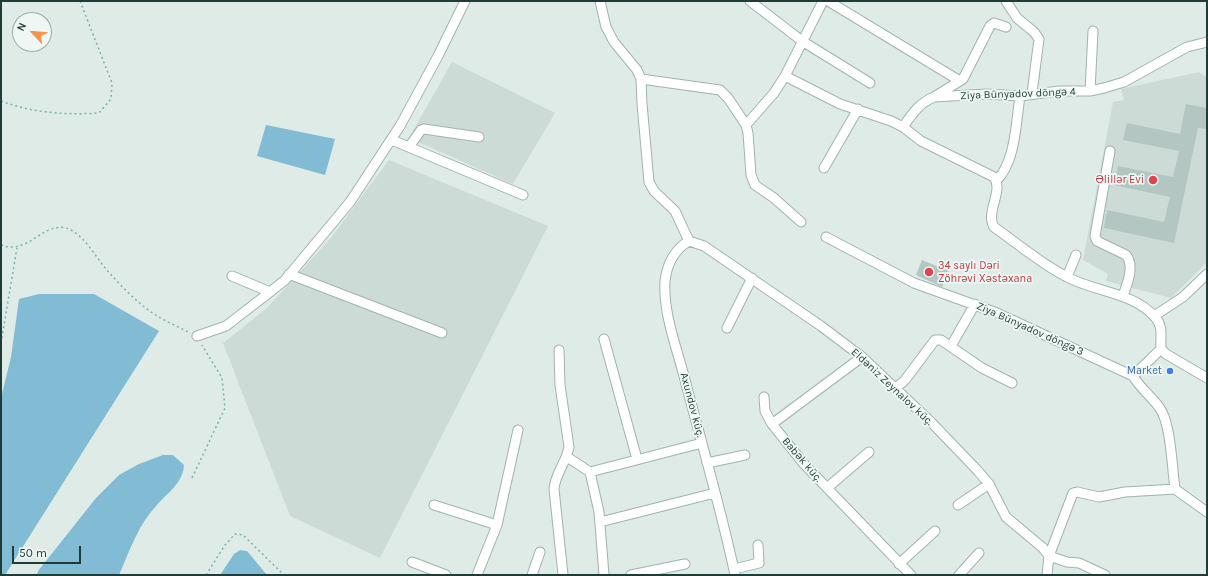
<!DOCTYPE html>
<html>
<head>
<meta charset="utf-8">
<style>
  body { margin:0 }
  #map { position:relative; width:1208px; height:576px; overflow:hidden; background:#deebe7; font-family:Karla,sans-serif }
  canvas { display:block }
  .frame { position:absolute; inset:0; border:2px solid #1f3c38; pointer-events:none }
  .north { position:absolute; left:12px; top:12px; width:40px; height:40px; box-sizing:border-box; background:#eff7f4; border:1px solid #9caca9; border-radius:50%; rotate:296deg; font-size:11px; font-weight:700; line-height:16px; text-align:center; color:#1f3c38 }
  .north::after { content:''; display:block; margin:auto; width:14px; height:18px; background:#fa924d; clip-path:polygon(50% 0,100% 100%,50% 72%,0 100%) }
  .scale { position:absolute; left:12px; top:546px; width:69px; height:18px; box-sizing:border-box; border:2px solid #1f3c38; border-top:0; padding-left:5px; font-size:12px; line-height:14px; white-space:nowrap; color:#1f3c38; -webkit-text-stroke:3px #eff7f4; paint-order:stroke }
</style>
</head>
<body>
<div id="map">
<canvas width="1208" height="576"></canvas>
<div class="frame"></div>
<div class="north">N</div>
<div class="scale">50 m</div>
</div>
<script>
const ctx = document.querySelector('canvas').getContext('2d');
ctx.lineJoin = 'round';
function paint(path, color) { ctx.fillStyle = color; ctx.fill(path, 'evenodd'); }
function stroke(path, color, width, dash) { ctx.strokeStyle = color; ctx.lineWidth = width; ctx.lineCap = dash ? 'butt' : 'round'; ctx.setLineDash(dash || []); ctx.stroke(path); }
function label(font, color, halo, rows, align = 'center') {
  ctx.font = font + ' Karla,sans-serif'; ctx.lineWidth = 3.5; ctx.setLineDash([]); ctx.textBaseline = 'middle'; ctx.strokeStyle = halo; ctx.fillStyle = color; for (const [text, x, y, turn = 0] of rows) {
    ctx.save(); ctx.translate(x, y); ctx.rotate((+turn || 0) * Math.PI / 180); ctx.textAlign = isNaN(turn) ? turn : align; if (halo) ctx.strokeText(text, 0, 0); ctx.fillText(text, 0, 0); ctx.restore();
  }
}
paint(new Path2D(`
  M452,62L555,113L513,184L409,138Z
  M1199,72L1207,77L1206,263L1171,298L1106,281L1108,274L1083,260L1113,102L1124,100L1121,89Z
  M389,160L548,226L380,558L290,516L223,343L267,308L330,239Z`), '#cddbd6');
paint(new Path2D(`
  M266,125L335,139L325,175L257,156Z
  M39,294H94L159,331L5,575H1V398L11,357L19,299Z
  M163,455H173L184,465C183,483 168,492 157,505C138,525 130,550 119,575H37L38,571L96,498L119,475L139,464Z
  M240,550L247,551L267,575H220L234,554Z`), '#82bbd4');
paint(new Path2D(`
  M1186,104L1207,108V129L1198,128L1174,243L1104,228L1107,210L1164,222L1170,197L1114,185L1118,166L1173,177L1179,151L1123,140L1127,123L1180,134Z
  M922,260L949,271L942,287L916,275Z`), '#b4c6c1');
const minor = new Path2D(`
  M600,1L606,27L614,42L637,70L641,79L642,104L649,182L654,191L675,211L689,241
  M750,1L802,41L870,83
  M828,1L960,81
  M1006,1L1017,18L1034,32L1039,39L1032,93
  M785,76L840,104L891,121L903,127L921,141L994,177C1004,191 985,212 994,227C1018,244 1041,264 1067,277C1095,292 1133,292 1155,317C1164,327 1160,337 1161,349L1166,354L1207,378
  M641,79L720,90L728,98L746,125L748,133L751,175L755,185L774,198L801,222
  M1090,91L1093,31
  M934,97L963,79L990,26L994,23L1006,27
  M746,125L774,93L785,76L823,1
  M903,127C912,114 919,103 934,97L986,94L1020,96L1059,91H1090L1104,88L1124,82L1187,47L1207,42
  M392,140L523,195
  M409,147L421,130L424,129L479,137
  M1110,151L1095,236L1097,241L1126,255C1135,266 1127,284 1123,296
  M824,168L858,109
  M996,181C1016,162 1016,121 1020,96
  M826,237L914,283L997,313L1133,376L1161,349
  M689,241L704,246L821,326L862,357L932,423L978,471L989,484L1006,517L1043,548L1049,556L1047,575
  M689,241C675,249 667,264 665,281C663,312 676,346 684,376C701,442 721,508 735,575
  M289,274L442,333
  M232,276L270,292
  M1067,277L1076,255
  M1154,316L1183,297L1207,274
  M727,328L752,278
  M197,336L226,326L270,292L285,280L350,202L400,126L438,56L465,1
  M604,339L637,459
  M951,346L975,304
  M559,350L560,385L569,447C566,463 555,474 554,489L563,575
  M862,357L772,424L804,464L911,575
  M1133,376C1141,389 1150,395 1159,407C1171,422 1172,468 1175,489
  M895,389L905,380L935,340H941L982,368L1012,383
  M764,397L765,411L772,424
  M567,457L590,472L599,512L604,575
  M707,463L745,455
  M590,472L702,443
  M827,488L869,452
  M434,505L497,525
  M958,505L989,484
  M600,522L715,493
  M412,562L446,575
  M899,564L935,531
  M734,569L759,563L758,545
  M477,575L497,525L518,430
  M532,575L540,552
  M631,575L685,564
  M959,575L979,553
  M1105,575L1079,563L1067,562L1049,556L1073,493L1077,492L1099,497L1125,492L1175,489L1207,512`);
stroke(minor, '#a1b3af', 11);
stroke(new Path2D(`
  M1,101C33,113 65,115 99,113L111,99L112,83L80,1
  M1,245C30,256 45,217 71,230C86,238 95,256 106,269C121,286 138,304 157,316C167,322 179,327 190,333
  M1,343L17,248
  M192,478L225,408L222,378L202,345
  M206,575L225,545L235,534L243,535L284,575`), '#7db1a8', 1.5, [2, 3]);
stroke(minor, '#fff', 9);
for (const [x, y, r, color] of [
  [1153,180,5,"#e0444e"],
  [929,272,5,"#e0444e"],
  [1170,371,4,"#3f7fe0"]
]) { const dot = new Path2D(); dot.arc(x, y, r, 0, 2 * Math.PI); ctx.fillStyle = color; ctx.fill(dot); stroke(dot, '#eff7f4', 1.5); }
label('11px', '#1f3c38', '#eff7f4', [
  ["Ziya Bünyadov döngə 4",1018,94,-2],
  ["Ziya Bünyadov döngə 3",1030,329,24],
  ["Eldəniz Zeynalov küç.",892,387,43],
  ["Axundov küç.",692,405,75],
  ["Babək küç.",802,460,49]
]);
label('11px', '#be3a42', '#eff7f4', [
  ["Əlillər Evi",1144,180],
  ["34 saylı Dəri",938,266,"left"],
  ["Zöhrəvi Xəstəxana",938,279,"left"]
], 'right');
label('11px', '#366cbe', '#eff7f4', [
  ["Market",1162,371]
], 'right');
</script>
</body>
</html>
